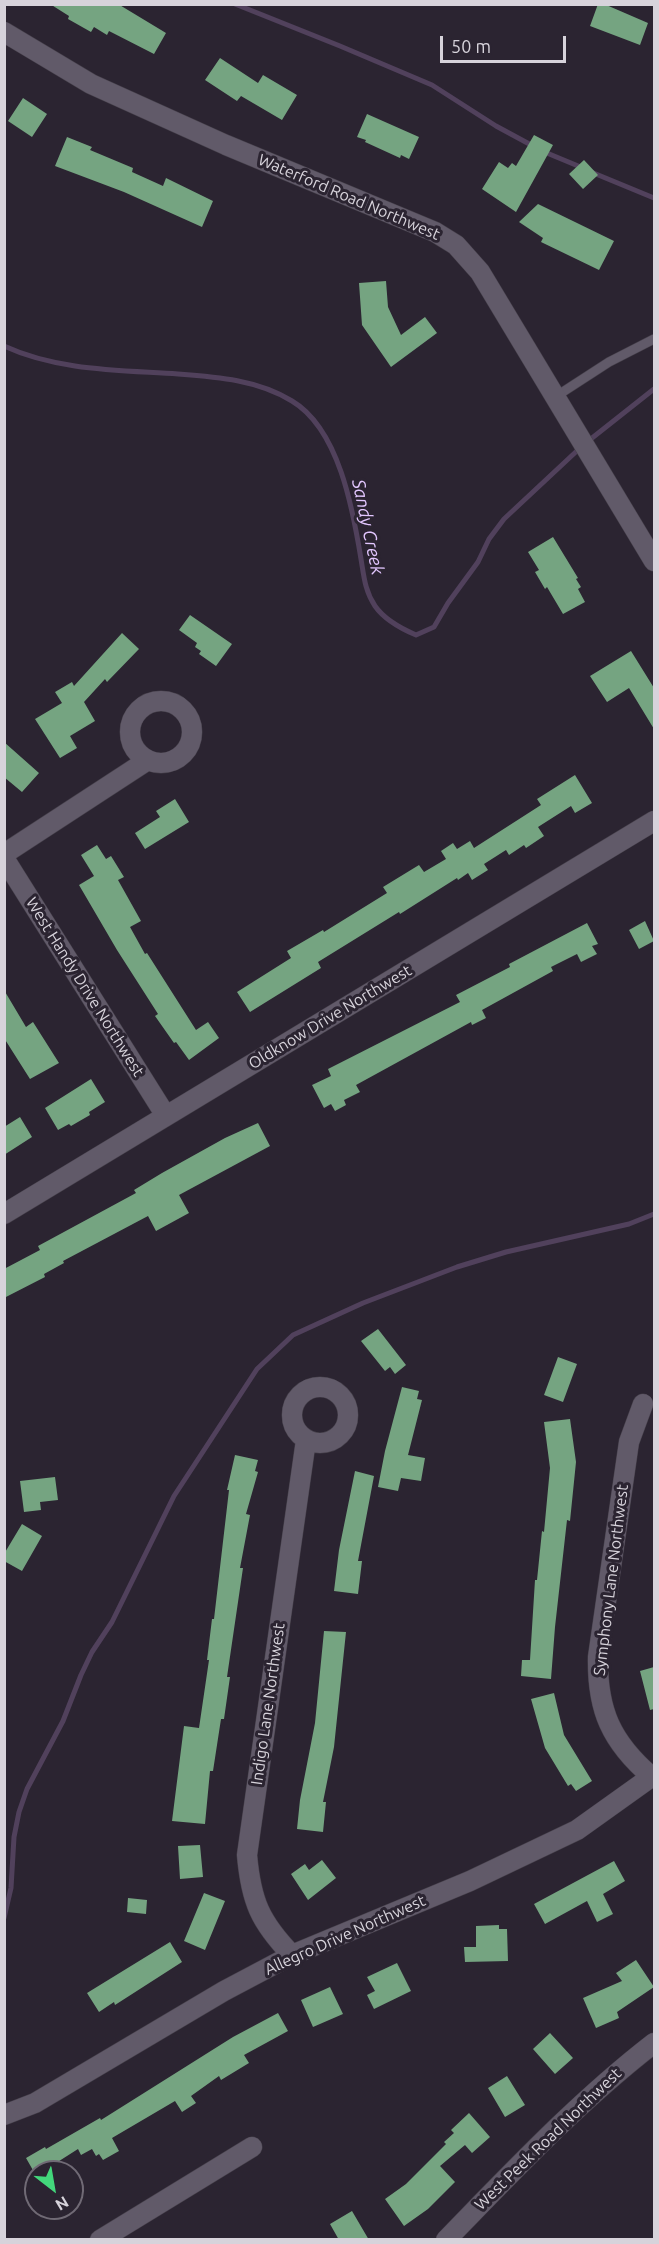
<!DOCTYPE html>
<html>
<head>
<meta charset="utf-8">
<style>
  body { margin:0 }
  #map { position:relative; width:659px; height:2244px; overflow:hidden; background:#2b2431; font-family:Ubuntu,sans-serif }
  canvas { display:block }
  .frame { position:absolute; inset:0; border:6px solid #d7d3db; pointer-events:none }
  .north { position:absolute; left:24px; top:2160px; width:60px; height:60px; box-sizing:border-box; background:#2b2431; border:2px solid #706a75; border-radius:50%; rotate:149deg; font-size:16px; font-weight:700; line-height:24px; text-align:center; color:#d7d3db }
  .north::after { content:''; display:block; margin:auto; width:21px; height:27px; background:#43d77b; clip-path:polygon(50% 0,100% 100%,50% 72%,0 100%) }
  .scale { position:absolute; left:440px; top:36px; width:126px; height:27px; box-sizing:border-box; border:3px solid #d7d3db; border-top:0; padding-left:8px; font-size:18px; line-height:21px; white-space:nowrap; color:#d7d3db; -webkit-text-stroke:4px #2b2431; paint-order:stroke }
</style>
</head>
<body>
<div id="map">
<canvas width="659" height="2244"></canvas>
<div class="frame"></div>
<div class="north">N</div>
<div class="scale">50 m</div>
</div>
<script>
const ctx = document.querySelector('canvas').getContext('2d');
ctx.lineJoin = 'round';
function stroke(path, color, width, dash) { ctx.strokeStyle = color; ctx.lineWidth = width; ctx.lineCap = dash ? 'butt' : 'round'; ctx.setLineDash(dash || []); ctx.stroke(path); }
function paint(path, color) { ctx.fillStyle = color; ctx.fill(path, 'evenodd'); }
function label(font, color, halo, rows, align = 'center') {
  ctx.font = font + ' Ubuntu,sans-serif'; ctx.lineWidth = 6; ctx.setLineDash([]); ctx.textBaseline = 'middle'; ctx.strokeStyle = halo; ctx.fillStyle = color; for (const [text, x, y, turn = 0] of rows) {
    ctx.save(); ctx.translate(x, y); ctx.rotate((+turn || 0) * Math.PI / 180); ctx.textAlign = isNaN(turn) ? turn : align; if (halo) ctx.strokeText(text, 0, 0); ctx.fillText(text, 0, 0); ctx.restore();
  }
}
stroke(new Path2D(`
  M235,4L340,46L432,85L496,126L533,146
  M542,151L583,168
  M591,172L654,198
  M4,346C58,371 121,370 178,374C218,377 258,380 292,401C339,429 353,510 361,559C364,577 365,591 375,606C384,619 402,629 416,635L434,627L448,603L478,562L489,539L504,519L580,448
  M587,442L654,389
  M4,1918L11,1888L14,1837L19,1812L27,1789L63,1721L81,1675L92,1652L112,1622L174,1496L257,1369L293,1335L363,1303L457,1267L506,1252L629,1224L654,1214`), '#51415c', 5);
paint(new Path2D(`
  M50,4H118L166,33L154,54L109,31L107,35L94,27L91,32L68,19L69,16Z
  M598,4H604L648,23L640,45L590,26Z
  M220,58L258,83L263,75L297,95L282,120L241,96L237,101L205,80Z
  M23,98L47,114L32,137L8,121Z
  M367,114L419,137L409,159L401,155L400,158L365,142L366,140L357,137Z
  M534,135L553,145L516,212L482,189L499,162L508,168L512,163L516,166Z
  M67,137L92,147L90,150L133,168L132,172L163,186L166,178L213,201L202,227L124,192L55,166Z
  M584,160L598,175L583,189L569,174Z
  M538,204L614,241L599,270L541,242L543,238L519,222Z
  M386,281L388,307L401,335L425,317L437,333L391,367L362,325L359,283Z
  M553,537L578,578L576,579L581,587L578,589L585,602L563,614L547,587L545,589L535,572L539,570L528,552Z
  M190,615L232,644L216,666L199,654L201,651L195,647L197,643L179,630Z
  M122,633L139,649L107,682L105,679L84,702L95,721L70,736L77,748L60,758L35,719L62,703L55,692L72,682L74,686Z
  M631,651L654,688V729L629,688L607,702L590,676Z
  M4,742L39,773L22,792L4,777Z
  M575,775L592,803L575,813L571,806L538,827L544,836L526,848L524,845L509,855L506,850L484,864L488,870L472,880L468,873L458,880L457,878L400,914L399,912L318,962L321,968L250,1012L237,992L291,958L287,951L323,930L324,932L387,893L383,887L419,865L424,872L446,859L441,851L453,843L457,849L470,841L474,848L541,805L537,799Z
  M175,799L189,822L145,849L135,833L160,817L156,811Z
  M97,845L106,859L111,856L124,877L118,880L141,921L130,927L145,954L147,953L196,1030L208,1022L219,1038L189,1060L176,1042L174,1043L155,1016L158,1014L117,950L79,885L94,876L81,855Z
  M645,921L654,941L639,949L629,930Z
  M587,923L598,944L592,946L597,954L581,962L577,954L551,967L553,971L482,1010L486,1018L472,1025L471,1022L356,1085L360,1092L344,1100L346,1105L335,1111L331,1104L324,1108L312,1085L331,1076L328,1069L460,1002L456,995L510,967L509,964Z
  M4,990L26,1027L33,1022L59,1063L30,1079L4,1038Z
  M91,1079L105,1102L89,1112L90,1115L71,1126L69,1124L58,1130L45,1108Z
  M20,1117L32,1137L4,1155V1127Z
  M258,1123L270,1146L179,1195L189,1213L156,1231L148,1216L63,1261L64,1263L44,1274L45,1277L4,1298V1269L40,1250L38,1246L136,1193L134,1190L162,1173L225,1138Z
  M378,1329L406,1365L395,1374L390,1367L385,1371L361,1341Z
  M558,1357L577,1364L563,1402L544,1395Z
  M402,1387L419,1391L417,1399L422,1400L408,1455L425,1458L421,1481L401,1478L398,1491L378,1487L385,1451Z
  M570,1419L576,1462L570,1521L567,1520L555,1627L551,1679L521,1676L522,1660H530L535,1580H537L542,1531L544,1532L550,1468L544,1422Z
  M235,1455L258,1460L255,1471L258,1472L246,1514L250,1515L240,1568H243L227,1677H230L224,1719H221L213,1771H210L205,1824L172,1821L184,1726L199,1728L209,1660H207L212,1619H214L229,1490H227Z
  M355,1471L374,1476L358,1561H362L358,1594L334,1591L339,1550Z
  M55,1477L58,1500L40,1502L41,1510L24,1512L20,1481Z
  M22,1524L42,1536L22,1571L4,1561V1554Z
  M324,1631L346,1632L334,1747L323,1802H326L323,1832L297,1829L300,1800L315,1723Z
  M654,1667V1709L650,1710L640,1671Z
  M554,1693L564,1735L592,1781L576,1791L571,1784L568,1786L545,1748L531,1699Z
  M200,1845L203,1877L180,1879L178,1846Z
  M322,1860L336,1878L308,1900L291,1874L305,1864L309,1870Z
  M614,1861L625,1881L603,1894L613,1914L597,1922L587,1901L545,1924L534,1904Z
  M204,1893L225,1901L205,1950L184,1941Z
  M128,1898L147,1900L146,1914L127,1912Z
  M499,1925V1929H507L508,1961L465,1962L464,1947H476V1926Z
  M170,1942L182,1962L115,2005L114,2002L99,2012L87,1993Z
  M636,1960L654,1987L617,2012L619,2018L596,2028L583,1998L622,1981L616,1973Z
  M397,1963L411,1991L374,2009L367,1995L375,1991L367,1977Z
  M330,1987L343,2014L313,2027L301,2000Z
  M278,2013L288,2031L244,2055L249,2063L221,2080L219,2076L191,2096L196,2103L182,2112L175,2101L112,2138L119,2151L103,2160L99,2154L96,2156L92,2149L81,2155L78,2149L56,2163L61,2172H34L26,2158L45,2147L46,2149L100,2118L101,2120L233,2037Z
  M550,2033L573,2058L555,2074L533,2049Z
  M507,2076L525,2105L505,2117L488,2088Z
  M469,2113L490,2137L472,2153L465,2145L440,2166L455,2182L428,2209L404,2226L385,2199L406,2184L446,2144L444,2142L454,2133L451,2130Z
  M352,2211L369,2240H339L330,2224Z`), '#75a481');
const service = new Path2D(`
  M555,397L609,362L654,339`);
const minor = new Path2D(`
  M4,32L91,84L226,145L435,232L456,245L480,272L654,561
  M130 732a31 31 0 1 1 62 0a31 31 0 1 1-62 0Z
  M4,854L148,760
  M4,858L166,1116
  M4,1214L654,821
  M292 1415a28 28 0 1 1 56 0a28 28 0 1 1-56 0Z
  M643,1404L629,1442L598,1657C597,1710 611,1742 652,1777
  M292,1955C260,1922 251,1901 247,1855L306,1440
  M4,2115L35,2103L224,1991L292,1955L470,1881L577,1830L654,1775
  M100,2240L252,2147
  M446,2240C513,2171 579,2101 654,2043`);
stroke(service, '#46404b', 10);
stroke(minor, '#46404b', 21);
stroke(service, '#615a69', 9);
stroke(minor, '#615a69', 20);
label('16px', '#d7d3db', '#2b2431', [
  ["Waterford Road Northwest",349,197,23],
  ["West Handy Drive Northwest",85,987,58],
  ["Oldknow Drive Northwest",330,1017,-31],
  ["Symphony Lane Northwest",611,1580,-83],
  ["Indigo Lane Northwest",268,1704,-82],
  ["Allegro Drive Northwest",345,1935,-24],
  ["West Peek Road Northwest",548,2139,-44]
]);
label('italic 18px', '#e3c7ff', '#2b2431', [
  ["Sandy Creek",368,527,78]
]);
</script>
</body>
</html>
